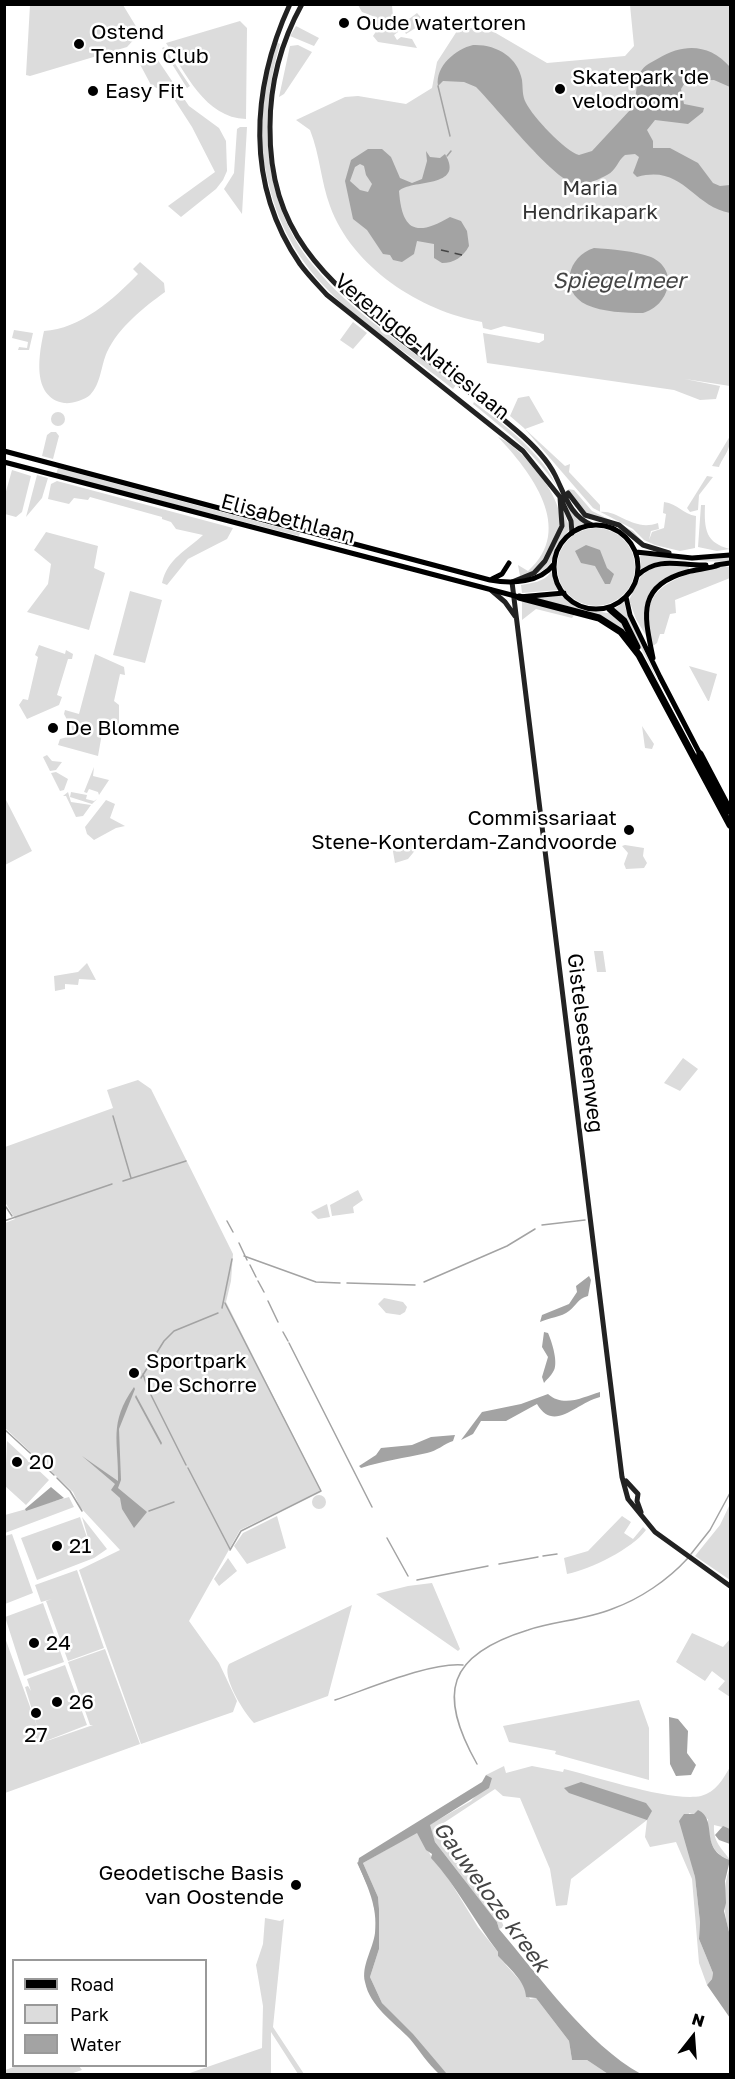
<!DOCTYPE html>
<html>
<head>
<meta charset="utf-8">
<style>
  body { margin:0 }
  #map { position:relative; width:735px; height:2079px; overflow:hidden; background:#fff; font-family:"Golos Text",sans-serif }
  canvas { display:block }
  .frame { position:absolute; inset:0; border:6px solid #000; pointer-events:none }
  .legend { position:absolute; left:12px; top:1959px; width:195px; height:108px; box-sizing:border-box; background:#fff; border:2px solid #999; margin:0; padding:8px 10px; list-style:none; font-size:18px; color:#000 }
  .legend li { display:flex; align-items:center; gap:12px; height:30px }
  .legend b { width:30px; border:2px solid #999 }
  .north { position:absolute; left:663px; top:2007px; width:60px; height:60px; -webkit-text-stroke:4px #fff; paint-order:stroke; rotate:17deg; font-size:16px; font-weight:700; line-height:24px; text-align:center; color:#000 }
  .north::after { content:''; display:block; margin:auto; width:21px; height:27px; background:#000; clip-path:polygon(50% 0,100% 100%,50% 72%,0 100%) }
</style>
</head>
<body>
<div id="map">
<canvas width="735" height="2079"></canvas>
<div class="frame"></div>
<ul class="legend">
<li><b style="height:8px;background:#000"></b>Road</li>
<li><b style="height:16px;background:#dcdcdc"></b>Park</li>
<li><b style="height:16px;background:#a3a3a3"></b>Water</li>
</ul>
<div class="north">N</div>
</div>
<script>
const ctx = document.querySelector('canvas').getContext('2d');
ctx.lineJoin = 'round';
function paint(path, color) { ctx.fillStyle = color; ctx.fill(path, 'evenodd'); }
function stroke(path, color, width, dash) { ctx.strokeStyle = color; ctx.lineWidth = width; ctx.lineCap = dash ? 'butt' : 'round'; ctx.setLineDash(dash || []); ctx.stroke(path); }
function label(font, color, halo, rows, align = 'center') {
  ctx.font = font + ' "Golos Text",sans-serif'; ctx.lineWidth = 5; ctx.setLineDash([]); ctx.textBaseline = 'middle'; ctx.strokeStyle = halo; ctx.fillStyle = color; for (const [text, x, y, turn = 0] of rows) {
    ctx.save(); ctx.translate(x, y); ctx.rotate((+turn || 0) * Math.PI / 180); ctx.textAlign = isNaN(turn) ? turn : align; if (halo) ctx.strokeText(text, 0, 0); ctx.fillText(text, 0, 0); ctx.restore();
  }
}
paint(new Path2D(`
  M30,5H123L140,33L127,47L30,76L26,75Z
  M358,5H392L393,17L399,24L398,32L394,35L397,40L401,37L412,39L417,48L378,42L373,36L377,30L375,17L362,12Z
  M630,5H730V386L685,379L720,386L716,399L700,400L674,390L487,363L483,333L539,343L544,340V334L504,326L491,330L483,328L482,322C420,311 352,267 330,206C321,182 320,155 310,130L296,120L345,97L358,96L406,104L432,88L437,62L457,31L477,27L494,32L547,63L625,56L634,46Z
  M417,13L425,22L406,34L401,25Z
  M240,21L247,28L246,119C205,118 185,72 166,43Z
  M296,26L319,38L314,46L290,36Z
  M276,42L280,44C258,117 263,204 313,265C351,313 409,347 456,385L453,389C374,325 292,289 268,181C262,157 259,129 262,104C264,83 271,62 276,42Z
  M298,45L312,52L284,94L279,97L290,46Z
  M164,47L190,86L187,88L162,48Z
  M151,50L189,106L219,128L226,141L227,171L223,180L216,189L181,217L168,206L215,172L192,127L172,96L151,85L135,55Z
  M240,127H247L242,214L224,189L234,173L237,129Z
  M140,262L164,283L165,292C143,308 119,327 107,352C101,365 101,384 90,395C84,400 72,404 64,403C31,397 39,354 44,331C80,329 114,299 138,274L133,269Z
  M353,322L367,333L353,349L340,340Z
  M14,330L33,333L29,350H18L19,347L27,348L28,342L12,338Z
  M529,396L544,422L525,429L565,466L570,464L569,472L600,505V512C619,510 633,532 658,523L659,529L651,531L649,540L652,532L664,528L666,514L663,513L664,502C678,504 683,514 696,516L695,548L680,551L655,545L644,540L633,529L593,508L524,428L510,416L518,398Z
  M474,402C499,421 525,440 544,465C558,483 565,512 584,524L574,528C563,474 512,436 473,404Z
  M51 419a7 7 0 1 1 14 0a7 7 0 1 1-14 0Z
  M51,432H56L59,436L53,459L42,456L47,435Z
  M730,436C731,451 723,456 719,467L712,466Z
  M498,437C521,447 560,493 560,519C560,529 553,541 549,550C544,563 535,574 520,576L518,565L528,571C576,529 530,471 498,437Z
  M58,468L300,533L299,536L56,474Z
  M12,470L31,476L22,512L16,517L5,514V495Z
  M37,475L48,478L42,498L26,517Z
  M707,476L713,477L699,495L698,510L690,512L687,508Z
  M57,481L233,528L227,539L188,559L167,585L162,583C167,559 187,550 203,535L176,529L171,522L162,519V517L90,497L88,500L74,498L69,504L48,499L51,484Z
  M568,489L574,490L592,511L633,531L646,545L629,531L587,514L578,507Z
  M701,505H705C704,530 706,543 730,549L717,551L698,547Z
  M564,512L570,529L556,547L550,566L537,574C549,558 564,534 564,512Z
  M557 567a39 39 0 1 1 78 0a39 39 0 1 1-78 0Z
  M46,532L98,546L94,568L105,573L89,630L27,612L48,584L51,564L34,550Z
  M640,555L695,560L730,557V561C701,564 665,554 641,569Z
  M657,564L689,566V570C652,583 639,601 648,639L636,619L629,600L641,576Z
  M730,567V578L675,600L676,613L670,614L664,634H660L657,643L653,646C641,607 650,587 689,574C702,570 717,565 730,567Z
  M551,571L558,590L522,593L521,585C531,583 546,582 551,571Z
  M130,591L162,600L145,663L113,655Z
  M561,596L580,609L615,614L631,639L617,627L532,597Z
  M522,601L575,614L572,618L536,609L522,620Z
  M624,602L626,610L663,692L631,628L614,609Z
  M39,645L65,654L66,650L73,654L72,659H68L57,695L62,697L59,705L27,719L19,705L23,699L28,700L38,657L35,655Z
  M95,654L124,667L125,675L120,674L114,701L119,705V728L104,722L98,756L58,745L60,739L75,735L64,714L65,710L79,714Z
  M689,666L717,674L709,701H708Z
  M642,726L654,744L652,749L645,748Z
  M47,755L52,761L62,762L56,770L50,771L43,757Z
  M94,767L93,776L109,780L99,795L98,792L89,789L87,793L84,792Z
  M56,772L68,779L64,790L60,791L51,773Z
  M68,792L71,802L91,805L83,816L76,817L66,796H63Z
  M71,792L87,795L86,799L94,801L97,799L92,804L70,797Z
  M4,796L32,851L5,865H4Z
  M106,800L115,804L110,818L125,826L116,828L94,840L87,834L85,827Z
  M419,838L422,842L408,859L395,863L392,846Z
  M625,845L644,848L643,856L647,863L644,868L626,869L624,864L628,853L622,846Z
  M594,951H603L606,972H597Z
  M87,963L96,980L79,979L78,985L65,984V989L55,991L54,976L78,972Z
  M683,1058L698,1069L680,1091L664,1083Z
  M138,1080L151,1089L233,1254L231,1281L226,1302L321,1491L240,1530L189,1621L219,1663L237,1701L233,1712L141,1744L79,1570L120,1550L80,1507L73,1492L5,1428V1223L15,1219L5,1202V1147L113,1108L107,1090Z
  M358,1190L363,1200L353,1207L354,1213L332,1216L330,1205Z
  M327,1204L330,1217L318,1219L311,1212Z
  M384,1298L403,1302L407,1307L405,1312L400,1315L386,1313L378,1304Z
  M7,1441L49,1480L26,1505L5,1486Z
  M312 1502a7 7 0 1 1 14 0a7 7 0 1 1-14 0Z
  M69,1497L74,1507L5,1533V1515Z
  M730,1504V1580L695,1556L720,1525Z
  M277,1516L286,1548L247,1564L234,1546L243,1533Z
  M622,1516L631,1522L624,1533L633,1539L643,1527L646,1530C632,1549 591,1569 567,1574L564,1558L588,1551Z
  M80,1517L93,1555L82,1517L107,1549L94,1558L37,1580L21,1538Z
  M12,1534L33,1593L5,1604V1536Z
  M228,1558L237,1571L219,1586L214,1579Z
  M77,1570L104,1648L68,1661L46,1601L52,1599L41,1602L35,1585Z
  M432,1583L460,1649L458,1651L376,1594L408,1586Z
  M43,1603L64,1662L24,1676L5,1617Z
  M352,1605L328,1696L254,1723C244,1713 221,1676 229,1664Z
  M692,1633L723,1647L730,1639V1697L718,1689L725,1681L712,1671L705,1681L676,1662Z
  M4,1635L37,1726L25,1687L28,1686L31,1691L27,1679L65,1665L87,1725L38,1744L93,1725H90L68,1662L105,1649L140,1744L5,1793Z
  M639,1700L649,1728V1780L555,1754L556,1751L509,1742L503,1726Z
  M504,1766L506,1773L532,1766L563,1772L564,1769C598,1777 670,1802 701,1796C716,1792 723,1779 730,1767V1829L714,1825C713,1843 722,1848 730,1860C711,1854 708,1837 708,1819L689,1813L684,1832L695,1877L700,1922L699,1939L713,1973L712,1979L707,1985L699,1963L692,1879L676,1842L650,1847L645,1837L647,1820L571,1879L567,1905L556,1906L550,1869L520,1798L503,1796L495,1789L436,1828L501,1920L504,1927L499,1929L497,1922L435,1842L429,1825L471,1801L492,1778L486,1775Z
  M417,1832L434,1861L445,1873L478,1927L498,1952V1956L523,1984L530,1999L536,1998L569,2041L572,2060H587L608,2074H447L382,2003L370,1977L379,1949V1909L378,1897L363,1863Z
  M730,1867V1935C723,1914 722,1888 730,1867Z
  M265,1918L280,1921L284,1919L273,2027L304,2074H298L271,2032V2074H187L262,2048L263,2006L256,1965L263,1944Z
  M17,2066H79L82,2070L70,2074H5V2070Z`), '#dcdcdc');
paint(new Path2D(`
  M473,45C496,44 518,57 522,80C523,88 522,96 526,103C533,117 565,151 579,155L592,151L631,109C638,97 635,85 640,73C644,65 652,62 659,58C684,43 710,44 730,67V87L714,80L686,81L681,89L684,104L704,108L703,112L688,124L655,120L647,130L653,141V148H670L698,163L713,183L720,186L730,185V213C692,206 683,164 637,177L633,173L639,157L635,154L625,155C617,161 617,170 607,175C598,180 582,187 572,183C549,174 496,107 476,87L464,82L443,81L438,86C435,66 456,49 473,45Z
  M368,149H382L391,157L400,178L412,183L422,179L427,161L426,151L430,157L440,158L445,154C466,189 410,179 399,191C402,231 416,237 450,217L461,221L467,231L469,246C463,257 454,263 442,263L434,258V244L417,241L414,254L402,262L393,260L390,255L383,254L367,230L353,219L345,181L351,160ZM360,164L364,166L366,175L372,184L368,192L360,190L350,181L355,167Z
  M594,248C611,249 635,251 651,257C680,270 669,306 643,313C626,313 602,312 587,305C558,291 568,256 594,248Z
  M586,545L600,550L607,568L614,574L610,584H605L595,566L581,563L575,551Z
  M589,1276L591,1280L588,1296C577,1299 577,1305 569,1311C562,1317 548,1318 540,1322L542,1315L569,1304L577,1292L576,1286Z
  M544,1332L548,1333C552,1342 559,1364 553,1372C551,1376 546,1380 544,1383L542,1377L548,1357L542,1347Z
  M134,1387L135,1389L119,1429L121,1480L118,1488L147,1512L134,1528L122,1509L120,1498L111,1490L115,1484L82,1456L118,1481C119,1441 108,1424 134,1387Z
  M600,1392V1397C576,1403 554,1433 537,1404L506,1421H481L473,1434L461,1440L482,1412L521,1404L548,1394C564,1408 583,1397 600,1392Z
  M136,1395L162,1443L161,1445L135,1397Z
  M455,1435L453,1441C444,1444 437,1451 427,1453C405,1458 382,1461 361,1468L359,1466L376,1455L381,1448L412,1445L431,1437Z
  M51,1487L64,1498L26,1511L25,1509Z
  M669,1717L678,1719L688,1731L687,1753L696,1765L691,1775L676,1776L670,1764Z
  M486,1775L492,1778L489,1788L430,1825L435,1842L497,1922L499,1929C540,1977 587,2044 641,2074H608L587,2060H572L569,2041L536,1998L526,1997C526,1982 509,1968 498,1956V1952C475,1922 456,1885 431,1858L432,1854L426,1850L417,1833L363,1863L378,1897L379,1909V1949L370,1977L382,2003L413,2034L447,2074H439C427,2063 420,2051 410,2039C394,2022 370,2007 365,1982C361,1966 373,1949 375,1933C378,1905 367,1887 358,1863L359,1858L482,1782Z
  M581,1782L646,1803L652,1811L647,1820L569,1793L564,1788Z
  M698,1810C719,1820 698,1849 730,1860L725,1881L726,1903L724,1911L730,1936V2018L707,1985L712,1979L713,1973L699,1939L700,1922L695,1877L679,1821L684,1814H694Z
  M723,1826L730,1829V1844L719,1840L715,1835Z`), '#a3a3a3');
stroke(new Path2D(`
  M438,86L450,136
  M447,156L451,151
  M113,1116L131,1178
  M123,1181L186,1161
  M6,1207L12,1216
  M4,1221L112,1184
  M227,1221L233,1232
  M542,1225L585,1220
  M239,1243L247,1260
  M244,1256L316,1282L340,1283
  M250,1265L256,1277
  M258,1281L264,1292
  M424,1282L507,1246L535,1229
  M347,1283L415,1285
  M268,1301L278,1322
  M225,1303L321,1491L241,1531L230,1550
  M222,1308L232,1259
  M283,1332L288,1341
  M289,1343L372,1507
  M143,1374L148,1389
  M141,1378L164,1341L174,1331L218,1313
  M150,1393L186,1465
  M4,1429L54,1475
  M188,1468L230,1549
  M57,1478L70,1491L82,1511
  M149,1511L174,1502
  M387,1538L408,1576
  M691,1554L710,1530L730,1493
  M543,1556L557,1554
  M499,1564L538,1557
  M417,1580L488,1566
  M335,1700C368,1689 430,1662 463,1665
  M477,1764C437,1693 447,1655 528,1630C555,1621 585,1620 612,1609C640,1599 668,1580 688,1558
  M358,1863L370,1889
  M373,1896L375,1909`), '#a3a3a3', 1.5);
stroke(new Path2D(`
  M441,250L462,255`), '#444', 1.5, [8, 6]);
stroke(new Path2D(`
  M290,4C251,89 245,184 300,264C308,275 318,285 327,295L523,451L560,497L571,521L572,533
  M302,4C281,42 270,83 270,127C269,231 323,278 399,338C438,368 479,398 517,431C531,443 547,459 555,475C565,495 570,516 592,525
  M568,493L585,515L619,525L643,545L669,553
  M560,497L562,526L545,561L534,573L512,582L622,1477L628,1499L655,1532L730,1586
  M491,590L505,602L515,616
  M626,1481L638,1494L637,1501L641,1512`), '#222', 5);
stroke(new Path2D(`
  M4,451L490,580C512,584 540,583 554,564
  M4,462L519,597L564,593
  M554 567a42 42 0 1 1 84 0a42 42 0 1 1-84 0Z
  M636,552L692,558L730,555
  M716,565L730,563
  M638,575C659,556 680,566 706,565
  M492,579L502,574L509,563
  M626,597L630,615L660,677L700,754
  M653,658C645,618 635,586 687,572C697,569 709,569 719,565`), '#000', 5);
stroke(new Path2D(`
  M519,597L599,618L621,632L639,655L730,825
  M610,609L624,621L637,647
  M700,754L730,811`), '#000', 7);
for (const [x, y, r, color] of [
  [344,23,6,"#000"],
  [79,44,6,"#000"],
  [560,89,6,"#000"],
  [93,91,6,"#000"],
  [53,728,6,"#000"],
  [629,830,6,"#000"],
  [134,1373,6,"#000"],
  [17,1462,6,"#000"],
  [57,1546,6,"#000"],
  [34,1643,6,"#000"],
  [57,1702,6,"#000"],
  [36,1713,6,"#000"],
  [296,1885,6,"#000"]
]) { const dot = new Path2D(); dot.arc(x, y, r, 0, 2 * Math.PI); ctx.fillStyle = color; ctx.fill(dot); stroke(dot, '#fff', 2); }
label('21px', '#000', '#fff', [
  ["Oude watertoren",356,23],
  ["Ostend",91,32],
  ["Tennis Club",91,56],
  ["Skatepark 'de",572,77],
  ["velodroom'",572,101],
  ["Easy Fit",105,91],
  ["De Blomme",65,728],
  ["Commissariaat",617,818,"right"],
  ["Stene-Konterdam-Zandvoorde",617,842,"right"],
  ["Sportpark",146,1361],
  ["De Schorre",146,1385],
  ["20",29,1462],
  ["21",69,1546],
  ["24",46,1643],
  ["26",69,1702],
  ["27",36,1735,"center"],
  ["Geodetische Basis",284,1873,"right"],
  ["van Oostende",284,1897,"right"]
], 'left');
label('21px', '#333', '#fff', [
  ["Maria",590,188],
  ["Hendrikapark",590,212]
]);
label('21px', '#000', '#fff', [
  ["Verenigde-Natieslaan",422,347,39],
  ["Elisabethlaan",288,519,15],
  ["Gistelsesteenweg",585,1043,83]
]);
label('italic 22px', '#444', '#fff', [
  ["Spiegelmeer",619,281],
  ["Gauweloze kreek",491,1897,54]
]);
</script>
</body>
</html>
